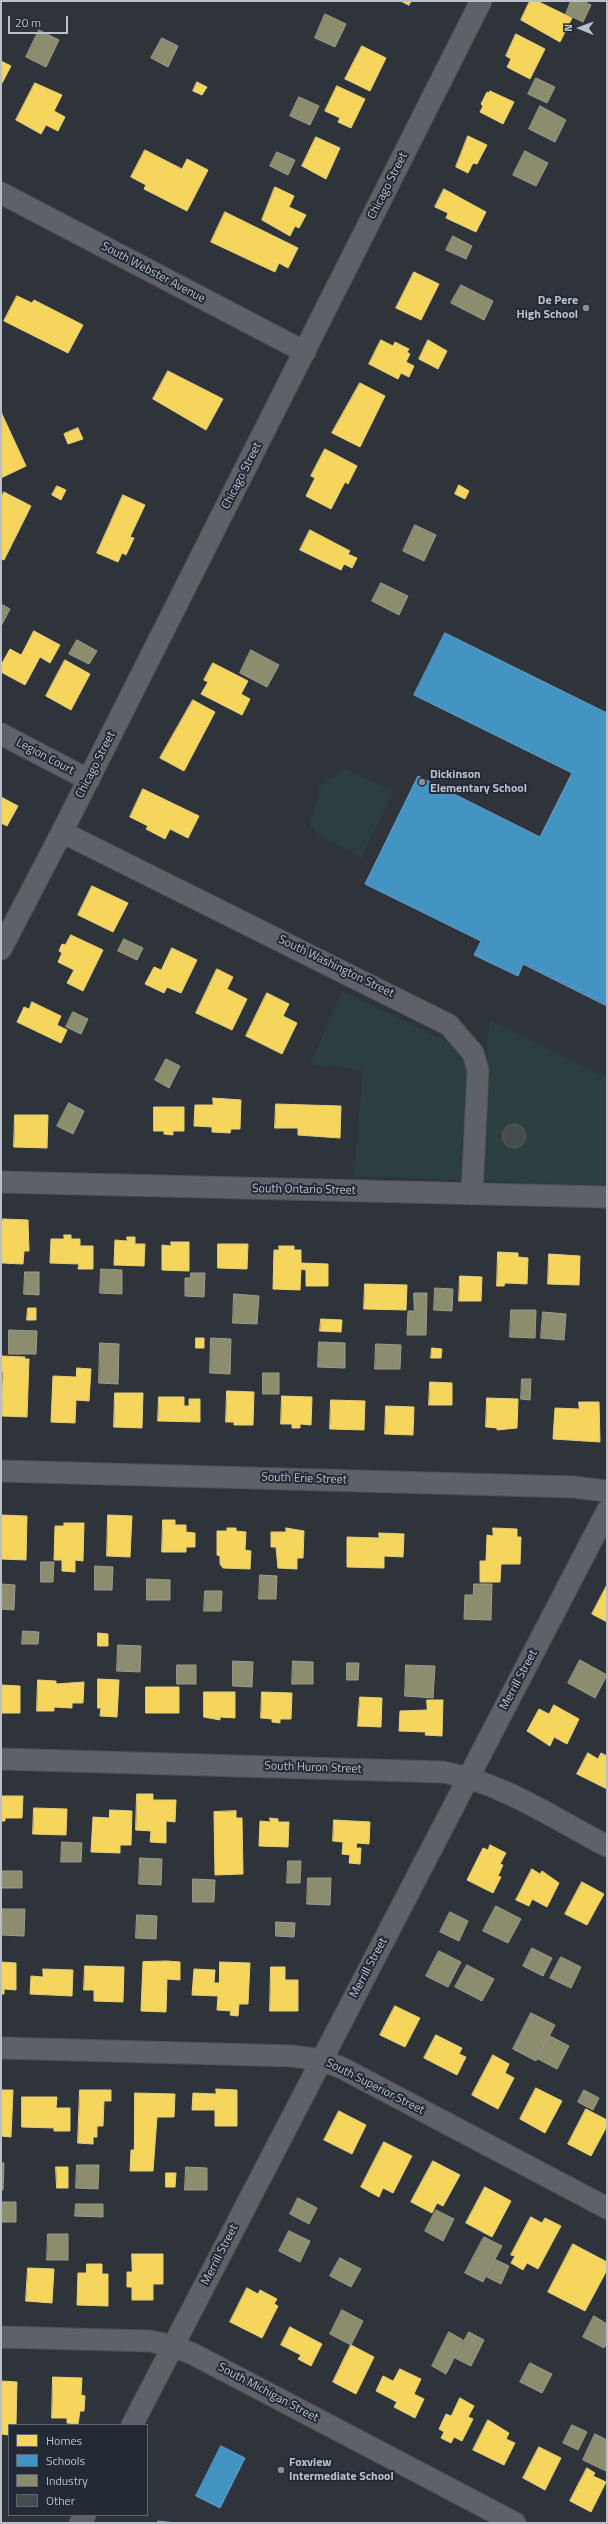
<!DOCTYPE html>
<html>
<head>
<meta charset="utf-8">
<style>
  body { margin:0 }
  #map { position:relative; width:608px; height:2524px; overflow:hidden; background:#2e343a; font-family:"Titillium Web",sans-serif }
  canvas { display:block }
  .frame { position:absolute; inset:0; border:2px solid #b9c0ca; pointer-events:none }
  .legend { position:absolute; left:8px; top:2424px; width:140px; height:92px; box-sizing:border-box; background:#212a35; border:1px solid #5e6671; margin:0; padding:5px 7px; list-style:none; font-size:12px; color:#b9c0ca }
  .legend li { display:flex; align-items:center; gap:8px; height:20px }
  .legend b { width:20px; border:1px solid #5e6671 }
  .north { position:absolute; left:560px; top:8px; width:40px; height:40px; -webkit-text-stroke:3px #212a35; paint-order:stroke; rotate:271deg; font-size:11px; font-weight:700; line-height:16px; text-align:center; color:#b9c0ca }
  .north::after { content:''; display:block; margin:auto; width:14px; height:18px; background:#b9c0ca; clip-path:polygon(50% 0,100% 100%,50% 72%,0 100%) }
  .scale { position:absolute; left:8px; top:16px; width:60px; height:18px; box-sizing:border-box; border:2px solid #b9c0ca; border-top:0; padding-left:5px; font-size:12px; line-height:14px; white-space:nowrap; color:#b9c0ca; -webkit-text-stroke:3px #212a35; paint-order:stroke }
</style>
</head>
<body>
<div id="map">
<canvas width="608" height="2524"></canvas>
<div class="frame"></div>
<ul class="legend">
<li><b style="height:11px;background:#f6d55c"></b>Homes</li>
<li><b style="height:11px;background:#4393c3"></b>Schools</li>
<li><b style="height:11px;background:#8c8c6e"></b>Industry</li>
<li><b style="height:11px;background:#464b50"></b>Other</li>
</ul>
<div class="north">N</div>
<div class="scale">20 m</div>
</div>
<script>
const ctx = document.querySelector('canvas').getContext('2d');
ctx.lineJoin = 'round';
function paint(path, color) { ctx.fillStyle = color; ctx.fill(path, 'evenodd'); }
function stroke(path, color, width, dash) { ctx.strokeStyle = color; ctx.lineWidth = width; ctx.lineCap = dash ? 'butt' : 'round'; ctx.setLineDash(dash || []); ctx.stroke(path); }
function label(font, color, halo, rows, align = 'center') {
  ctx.font = font + ' "Titillium Web",sans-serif'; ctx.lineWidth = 4; ctx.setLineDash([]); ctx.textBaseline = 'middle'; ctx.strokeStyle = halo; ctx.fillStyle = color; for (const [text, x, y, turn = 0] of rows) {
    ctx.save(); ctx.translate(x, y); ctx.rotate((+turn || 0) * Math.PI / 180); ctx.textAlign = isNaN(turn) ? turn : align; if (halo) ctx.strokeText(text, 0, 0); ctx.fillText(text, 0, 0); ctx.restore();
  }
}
paint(new Path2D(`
  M345,768L393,791L361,858L319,834L310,826L320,786Z
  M343,991L469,1052L462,1180L354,1176L363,1070L310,1064Z
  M489,1019L607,1078V1186L482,1181Z`), '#2b3f41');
const homes = new Path2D(`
  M401,1H411L409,5Z
  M530,1H537L572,18L560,42L521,20Z
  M516,34L545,49L530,79L507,67L511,59L506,56Z
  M362,46L386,58L370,91L345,79Z
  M1,61L11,66L1,85Z
  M197,82L207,87L202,95L193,91Z
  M35,83L62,95L54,111L65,117L58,131L46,125L41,134L16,120Z
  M337,86L365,99L351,128L338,122L340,118L325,111Z
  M490,91L514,102L503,124L480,112L483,106L481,104L487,92L489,93Z
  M468,136L487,145L477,164L473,163L468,173L456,167Z
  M316,137L340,148L326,179L302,166Z
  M145,150L182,169L187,159L208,170L187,211L144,189L146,185L131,177Z
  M275,187L294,196L289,207L306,215L299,228L295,226L290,236L262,220Z
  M444,189L486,212L476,232L446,218L448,213L435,207Z
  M225,212L298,248L288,268L279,263L275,272L211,242Z
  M414,272L439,284L421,320L396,308Z
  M17,296L32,303L34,300L83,325L68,353L4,321Z
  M381,340L393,346L395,342L409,349L407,352L410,354L406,362L414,366L409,377L401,373L398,379L369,364Z
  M428,340L447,351L438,369L419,359Z
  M168,371L223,399L206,430L153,399Z
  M360,383L385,396L360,447L332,433Z
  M1,412L26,466L1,478Z
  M78,428L83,439L68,444L64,434Z
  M325,449L357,466L348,484L345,482L331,509L306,496L315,478L311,476Z
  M459,485L469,491L465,499L455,494Z
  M57,486L66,490L61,500L52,495Z
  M4,492L31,506L4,560L1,559V498Z
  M123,495L145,505L130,537L134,538L126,555L122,553L118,562L97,553Z
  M310,530L350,551L348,554L357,558L352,568L344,564L341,570L300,550Z
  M34,631L60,645L50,663L40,657L25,685L1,672V665L10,649L21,655Z
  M65,660L90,674L71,710L46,696Z
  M213,663L248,681L241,694L250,699L242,715L201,694L208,682L204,680Z
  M193,700L215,712L184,771L160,758Z
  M143,789L199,816L188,838L170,829L165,839L146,829L148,826L130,817Z
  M1,797L18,806L7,826L1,823Z
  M92,886L128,903L113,932L78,915Z
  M71,935L103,950L83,991L67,983L74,970L58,962L62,953L59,951L62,944L65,945Z
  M172,948L197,960L181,993L167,987L164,993L145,984L154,967L161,970Z
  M217,969L233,977L227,989L247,999L232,1030L196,1013Z
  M267,993L289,1004L283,1016L297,1023L282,1054L246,1036Z
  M32,1002L61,1016L57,1025L67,1030L61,1043L17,1022L24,1007L29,1009Z
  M213,1098L241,1100L240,1129H231L230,1133L212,1132V1127L194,1126L195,1105H213Z
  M276,1104L341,1106L340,1138L298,1135V1128H275Z
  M154,1107H184V1131H173V1135L164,1134V1131H154Z
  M15,1115H48L47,1148L14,1147Z
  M3,1219L28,1220L29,1251H24L23,1264L2,1263L1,1224Z
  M64,1235H71V1239H80V1246H93V1269H78L79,1264L50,1263L51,1239H64Z
  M127,1237H135V1244H145L144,1266L114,1265L115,1240L127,1241Z
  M171,1242H189V1271L162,1270V1245L171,1246Z
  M218,1244H248L247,1269L218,1268Z
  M279,1246H294V1250H301V1263L328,1264V1286H306V1270L301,1269L300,1290L273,1289L274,1250H279Z
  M498,1252L518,1253V1257L528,1258L527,1284L505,1283L504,1286H497Z
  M549,1254L580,1256L579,1285L548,1284Z
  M460,1276L482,1277L481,1301H459Z
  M365,1284L407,1285L406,1310L364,1309Z
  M28,1308H36V1320H27Z
  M321,1319L342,1320L341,1332L320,1331Z
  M196,1338H204V1348H196Z
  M432,1348L442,1349L441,1358H431Z
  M1,1356L25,1357V1359H29L27,1417L2,1416L3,1372H1Z
  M77,1368L91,1369L89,1401L76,1400L75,1423L51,1422L53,1376L76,1377Z
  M430,1382L452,1383V1405H429Z
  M227,1391L254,1392L253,1425H234V1422H226Z
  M115,1393H143L142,1428L114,1427Z
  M282,1396L312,1397L311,1425L300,1424V1428H292V1424H281Z
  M159,1397H184V1406H189V1399H200V1422L158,1421Z
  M487,1398L518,1399L517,1428L497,1430V1428L486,1427Z
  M331,1400L365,1401L364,1430L330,1429Z
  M579,1402H599L600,1442L553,1439L555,1408L579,1409Z
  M386,1406L414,1407L413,1435L385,1434Z
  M1,1515L27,1516L26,1560L1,1559Z
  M108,1515L132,1516L130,1557L107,1556Z
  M163,1520H175V1525H186V1532L195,1533V1547H186V1552H162Z
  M64,1523H84L83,1561L75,1560V1572L62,1571V1560H54L55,1526H64Z
  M227,1528H236V1531L246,1532L245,1550L251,1551L250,1569L223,1568L220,1564V1556L217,1555V1531H227Z
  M286,1528L304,1531L303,1558H297V1569L278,1568L276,1547H271V1532H286Z
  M493,1528L517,1529V1537H521L520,1564H501L500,1582H480V1561H486L487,1535L493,1536Z
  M379,1533L404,1534L403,1557L384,1556V1568L347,1567V1537L379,1538Z
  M607,1585V1622L592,1614Z
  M98,1633L108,1634V1646H98Z
  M98,1679L119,1680L117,1717L100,1716L101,1708H98Z
  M38,1680L56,1681V1684L84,1682L83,1703H72V1708L54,1707V1711H37Z
  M1,1685L20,1686V1713H1Z
  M146,1687H179V1713H146Z
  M204,1692H235V1718L220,1717V1720L204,1717Z
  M262,1692L292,1693L291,1719H280V1723L272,1722V1719L261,1718Z
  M360,1697L382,1698L381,1727L358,1726Z
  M427,1700H443L442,1736L425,1735L426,1732L399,1731L400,1711L427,1710Z
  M554,1705L579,1719L567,1744L554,1737L550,1746L527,1731L539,1709L549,1714Z
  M588,1753L598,1759L601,1753L607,1756V1789L577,1774Z
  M137,1794H153V1800H176L175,1822L166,1821V1843L150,1842L151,1831L136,1830Z
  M1,1796H23L22,1818H5V1821H1Z
  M34,1808L67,1809L66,1835L33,1834Z
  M110,1810L132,1811L131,1845H120V1853L91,1852L93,1817L109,1818Z
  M236,1811V1818H242L243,1874L215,1875L214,1812Z
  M270,1818L278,1819V1822H289L288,1847L259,1846L260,1821L270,1822Z
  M334,1820L370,1822L369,1844L357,1843L356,1848H361L360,1864L349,1863L350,1855L342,1854L343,1842L333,1841Z
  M490,1845L506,1853L500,1864L503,1865L498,1876L501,1877L493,1893L467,1880L483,1848L488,1850Z
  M532,1869L540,1874L542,1871L559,1883L547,1907L532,1899L529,1906L516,1900Z
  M582,1882L604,1894L587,1925L565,1914Z
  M167,1961L180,1962V1980L167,1979L166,2012L141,2011L143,1962Z
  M1,1962L16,1963V1990L4,1989V1994H1Z
  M220,1962L250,1963L248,2004H239L238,2016L230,2015L231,2011L217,2010L218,1996L192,1995L194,1969L215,1970L214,1983H219Z
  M85,1966L124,1967L123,2002L94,2001V1990H84Z
  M271,1967H285V1980H298V2011H270Z
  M43,1969L73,1970L72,1996L30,1994L31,1976L43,1977Z
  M395,2006L420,2018L405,2047L380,2035Z
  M436,2035L462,2048L459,2054L466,2057L457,2075L424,2058Z
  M493,2055L509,2064L505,2073L514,2078L498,2109L472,2095Z
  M536,2088L562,2101L545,2133L520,2119Z
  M216,2089L237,2090V2126H215V2110H192L193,2093L216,2094Z
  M1,2090H13L11,2137L1,2136Z
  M80,2090H111V2101H104L103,2126H97V2137H93V2144L78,2143Z
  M135,2093L175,2094L174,2117H157L153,2171H130L131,2150H134Z
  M22,2097H57L56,2108H70V2131H54V2128L22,2127Z
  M586,2109L607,2120V2126L591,2156L568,2144Z
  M339,2111L366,2125L352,2154L324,2140Z
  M384,2142L412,2156L393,2193L383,2188L379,2197L361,2187Z
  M433,2161L460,2175L443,2206L437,2203L432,2213L411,2202Z
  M56,2167H68V2188H57Z
  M166,2173H176L175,2187H166Z
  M485,2187L511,2201L492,2237L466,2223Z
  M531,2217L542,2223L545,2218L561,2226L538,2269L527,2263L523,2270L511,2263L515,2256L511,2255Z
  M573,2244L607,2262V2270L585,2311L548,2292Z
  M132,2254H163V2284H153V2300H132V2287H127V2272H132Z
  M87,2264H102V2274H108V2306L77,2305L78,2273H86Z
  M28,2268L54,2269L52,2303L26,2301Z
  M247,2288L258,2294L260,2290L277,2299L274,2304L278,2306L262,2338L230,2322Z
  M290,2327L322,2344L311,2366L298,2359L301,2355L281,2345Z
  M351,2345L374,2357L356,2394L333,2382Z
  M400,2369L421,2379L414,2394L424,2399L415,2418L394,2407L397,2402L376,2391L383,2376L393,2381Z
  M53,2377L82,2378L81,2395L85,2396L84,2411H80L78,2424L67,2423V2418H52Z
  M1,2381L17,2382L16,2425H9V2435L1,2434Z
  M460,2398L474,2406L468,2417L473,2419L462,2441L454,2437L451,2443L441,2438L444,2432L439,2429L446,2414L451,2416Z
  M488,2420L509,2433L506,2439L515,2443L504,2465L473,2450Z
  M539,2447L561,2458L545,2490L523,2478Z
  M587,2468L595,2473L593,2476L606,2482L591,2512L570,2501Z`);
paint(homes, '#f6d55c');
stroke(homes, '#e4cf7d', 1);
const schools = new Path2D(`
  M445,633L607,713V1006L523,964L518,976L474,955L481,941L365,884L418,776L540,837L572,773L414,695Z
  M221,2446L245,2458L220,2508L196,2496Z
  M158,2521L177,2523H158Z`);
paint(schools, '#4393c3');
stroke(schools, '#66a0c5', 1);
const industry = new Path2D(`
  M571,1H583L591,5L583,22L566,14Z
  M325,14L346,24L335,47L315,38Z
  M39,30L59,40L46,67L26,57Z
  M162,38L178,46L168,67L151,58Z
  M536,78L555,87L547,103L528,94Z
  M299,97L319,106L310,125L290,116Z
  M540,106L566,120L555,142L529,129Z
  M525,151L548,163L536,186L513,175Z
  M277,152L295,160L288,175L270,166Z
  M453,236L472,246L466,259L446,250Z
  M461,285L493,301L484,320L451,303Z
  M415,525L436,535L424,561L403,551Z
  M381,583L408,596L399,615L372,601Z
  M1,604L10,609L1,626Z
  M77,640L97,651L89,664L69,654Z
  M251,650L279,665L267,687L240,673Z
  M124,939L143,948L137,960L118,951Z
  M73,1012L88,1019L81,1034L66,1027Z
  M166,1059L180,1066L169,1088L155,1080Z
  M69,1103L84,1111L73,1134L57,1126Z
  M101,1269L122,1270V1294L100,1293Z
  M25,1272H39V1295L24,1294Z
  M191,1273H205L204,1297L185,1296V1278H190Z
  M435,1288L453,1289L452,1311L434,1310Z
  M414,1293H427L426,1335H407L408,1311H414Z
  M234,1294L259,1296L257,1324L233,1323Z
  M511,1310H536L535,1338L510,1337Z
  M543,1312L566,1314L564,1340L541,1338Z
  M9,1330L37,1331L36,1354H9Z
  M211,1338L231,1339L230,1374L210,1373Z
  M319,1342L345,1343V1368L318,1367Z
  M100,1343L119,1344L118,1384L99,1383Z
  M376,1344L401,1345L400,1369H375Z
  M263,1373H279V1394H263Z
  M522,1379H531L530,1400L521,1399Z
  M41,1562H54L53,1582H41Z
  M95,1566L113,1567L112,1590H95Z
  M260,1575L277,1576L276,1599H259Z
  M147,1579L170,1580V1600H147Z
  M1,1584L15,1585L14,1610L1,1609Z
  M474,1584H492L491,1620L464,1619L465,1595H473Z
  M205,1591H222L221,1611H204Z
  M23,1631L39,1632L38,1644H22Z
  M118,1645L141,1646L140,1672L117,1671Z
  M580,1660L607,1675L595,1698L568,1683Z
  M233,1661L253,1662L252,1687L233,1686Z
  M293,1661L313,1662V1684H292Z
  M347,1663H359L358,1680H347Z
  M177,1665H196V1684H177Z
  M406,1665L435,1666L433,1698L405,1696Z
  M62,1842L82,1843L81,1862H61Z
  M140,1858L162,1859L161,1885L139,1884Z
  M288,1861H301L300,1883H287Z
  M1,1871H22V1888H1Z
  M308,1878H331L330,1905L307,1904Z
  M193,1879L215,1880L214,1902H193Z
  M496,1906L521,1919L508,1943L483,1931Z
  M2,1909H25L24,1936L1,1935Z
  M450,1912L468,1921L459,1941L440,1932Z
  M137,1915L157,1916L156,1939L136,1938Z
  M276,1922L295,1923L294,1937L276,1936Z
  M532,1948L552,1958L543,1976L523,1966Z
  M439,1951L461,1962L448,1987L426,1976Z
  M561,1957L581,1967L571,1988L550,1978Z
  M467,1965L494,1979L482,2001L455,1987Z
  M531,2013L555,2025L536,2061L513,2049Z
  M550,2036L569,2046L557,2069L538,2059Z
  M584,2090L599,2098L593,2110L578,2102Z
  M1,2163H4L3,2190H1Z
  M77,2165H99L98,2189L76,2188Z
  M186,2167L207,2168V2190H185Z
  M298,2198L317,2208L309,2224L290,2214Z
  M1,2202H16V2222H1Z
  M76,2204H103V2217L75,2216Z
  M436,2210L454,2219L443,2241L425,2231Z
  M289,2231L310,2241L300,2262L279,2251Z
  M48,2234H68V2260H47Z
  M484,2237L502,2246L483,2282L465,2273Z
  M340,2258L361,2269L351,2287L330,2276Z
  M496,2260L509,2266L501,2284L487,2277Z
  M342,2310L363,2321L351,2345L330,2334Z
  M594,2316L607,2324V2343L604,2348L583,2337Z
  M449,2332L463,2340L446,2374L432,2366Z
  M469,2332L484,2340L471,2366L455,2358Z
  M530,2363L552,2374L542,2393L520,2382Z
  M572,2425L587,2432L578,2450L563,2443Z
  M595,2434L607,2440L606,2471L583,2460Z`);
paint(industry, '#8c8c6e');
stroke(industry, '#9a9c8a', 1);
const building = new Path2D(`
  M502 1136a12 12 0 1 1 24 0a12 12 0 1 1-24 0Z`);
paint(building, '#464b50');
stroke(building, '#565b61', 1);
const minor = new Path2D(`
  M1,193L305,352
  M1,734L89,780
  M62,832L449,1025L473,1053L478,1070L472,1194
  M1,949L62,832L481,1
  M1,1182L607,1197
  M1,1471L573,1487L607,1491
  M1,1759L443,1772C501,1782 555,1819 607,1846
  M1,2048L292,2056L321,2060L342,2068L607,2208
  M1,2337L150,2341L173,2346L193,2354L515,2523
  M132,2425L607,1511
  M80,2523L85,2515`);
stroke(minor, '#4c5055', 23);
stroke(minor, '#5e6268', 21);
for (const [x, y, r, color] of [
  [586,308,4,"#888f98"],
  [422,782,4,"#888f98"],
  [281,2470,4,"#888f98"]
]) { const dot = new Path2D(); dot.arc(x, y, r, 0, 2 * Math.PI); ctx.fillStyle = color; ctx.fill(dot); stroke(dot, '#212a35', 1.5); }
label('12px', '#b9c0ca', '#212a35', [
  ["Chicago Street",388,186,-63],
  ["South Webster Avenue",153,273,28],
  ["Chicago Street",242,476,-63],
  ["Legion Court",45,757,28],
  ["Chicago Street",96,765,-63],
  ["South Washington Street",336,967,26],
  ["South Ontario Street",304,1190,1],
  ["South Erie Street",304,1479,2],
  ["Merrill Street",519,1680,-62],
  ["South Huron Street",313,1768,2],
  ["Merrill Street",369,1968,-62],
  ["South Superior Street",375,2087,27],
  ["Merrill Street",220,2255,-63],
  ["South Michigan Street",268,2393,28]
]);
label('bold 12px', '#b9c0ca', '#212a35', [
  ["De Pere",578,301,"right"],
  ["High School",578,315,"right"],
  ["Dickinson",430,775],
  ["Elementary School",430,789],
  ["Foxview",289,2463],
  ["Intermediate School",289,2477]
], 'left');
</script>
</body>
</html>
